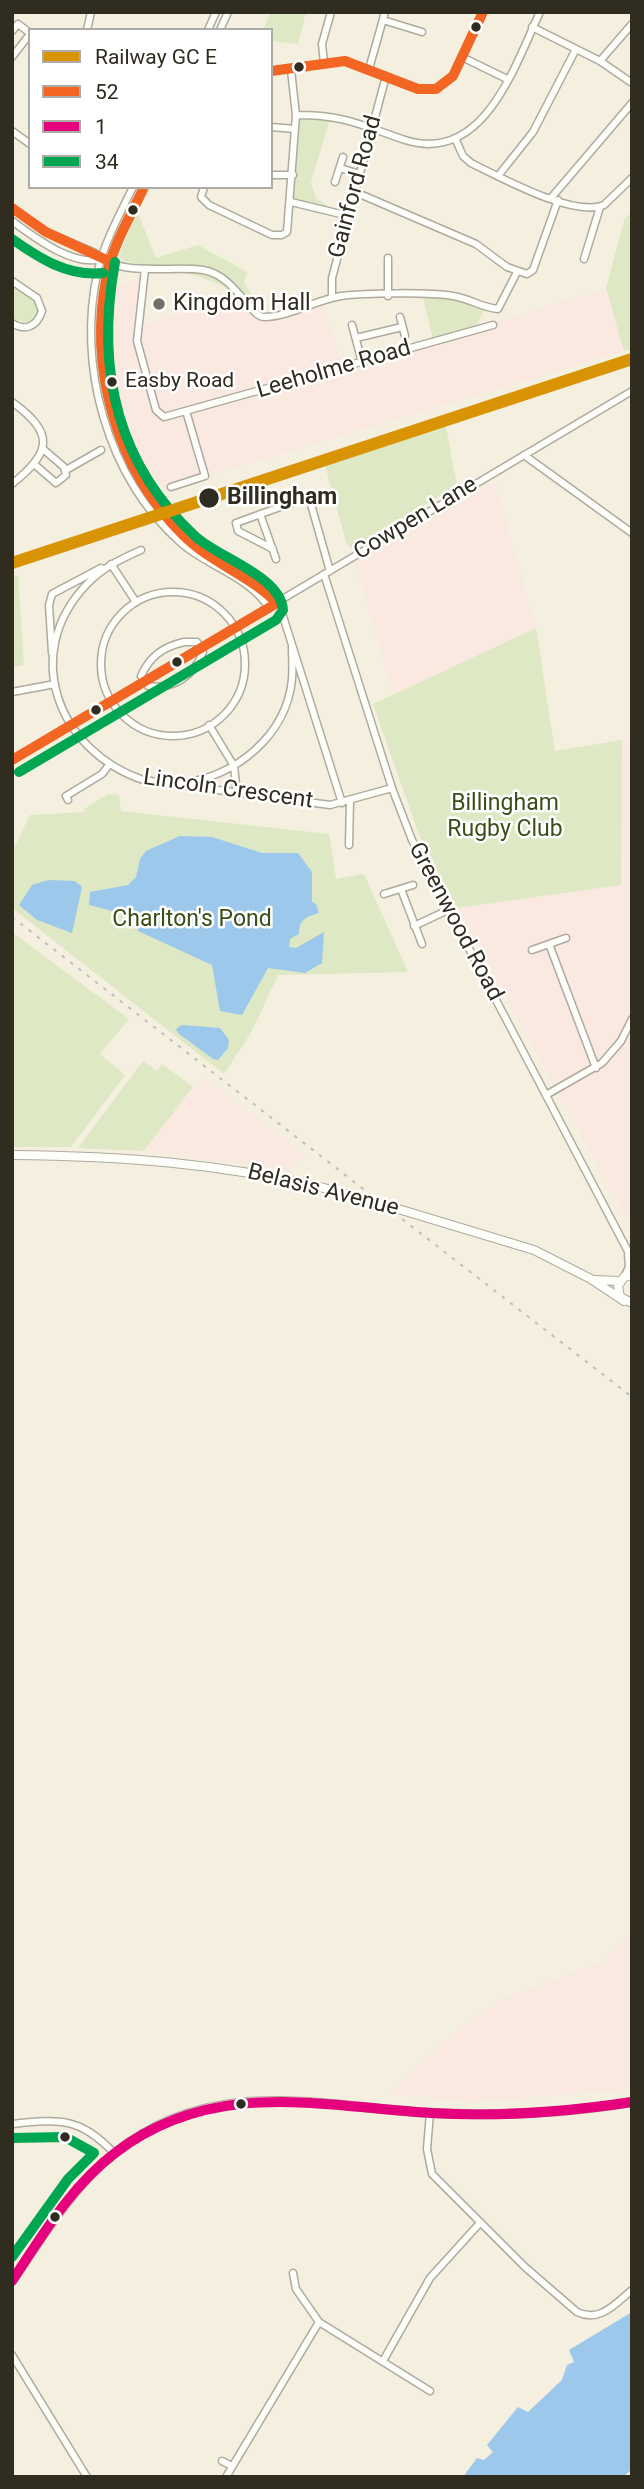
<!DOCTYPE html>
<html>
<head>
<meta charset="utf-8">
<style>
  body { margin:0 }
  #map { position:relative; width:644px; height:2489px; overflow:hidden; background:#f4efde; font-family:Roboto,sans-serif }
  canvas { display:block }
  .frame { position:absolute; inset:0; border:14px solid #302c20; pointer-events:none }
  .legend { position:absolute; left:28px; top:28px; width:245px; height:161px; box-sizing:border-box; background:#fff; border:2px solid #acaba6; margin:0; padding:9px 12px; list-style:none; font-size:21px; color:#302c20 }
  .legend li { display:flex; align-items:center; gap:14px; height:35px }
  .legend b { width:35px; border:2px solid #acaba6 }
</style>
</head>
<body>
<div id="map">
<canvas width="644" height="2489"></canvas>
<div class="frame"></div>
<ul class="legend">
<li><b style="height:9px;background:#d99405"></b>Railway GC E</li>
<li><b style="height:9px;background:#f26522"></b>52</li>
<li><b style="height:9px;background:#e5007d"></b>1</li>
<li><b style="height:9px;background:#00a651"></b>34</li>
</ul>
</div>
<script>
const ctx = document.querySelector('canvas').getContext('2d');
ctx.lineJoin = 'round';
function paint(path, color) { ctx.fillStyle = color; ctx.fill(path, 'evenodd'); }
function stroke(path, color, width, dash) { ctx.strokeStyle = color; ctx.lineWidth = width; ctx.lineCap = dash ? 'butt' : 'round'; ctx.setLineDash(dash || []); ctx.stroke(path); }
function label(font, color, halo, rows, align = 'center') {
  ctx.font = font + ' Roboto,sans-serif'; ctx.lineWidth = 5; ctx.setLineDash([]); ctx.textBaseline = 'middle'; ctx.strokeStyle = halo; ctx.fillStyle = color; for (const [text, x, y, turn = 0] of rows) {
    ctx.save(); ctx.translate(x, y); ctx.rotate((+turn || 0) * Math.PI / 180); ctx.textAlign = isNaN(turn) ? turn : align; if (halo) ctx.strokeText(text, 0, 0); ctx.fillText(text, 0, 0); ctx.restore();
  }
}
paint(new Path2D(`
  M135,278L142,279L139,326L230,297L260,321L323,305L343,371L606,288L624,351L165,489L136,454L110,368L109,294Z
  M495,483L536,628L393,694L355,561Z
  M632,738V1228L457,908L621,885L622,740Z
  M202,1077L305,1154L290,1172L144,1151Z
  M632,1927V2085L616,2091L470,2102L391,2094L460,2028L503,1999L605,1961Z`), '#fae9e0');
paint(new Path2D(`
  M271,12H306L298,44L271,41V30H263Z
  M300,117L330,118L311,183L316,198L337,212L298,202L294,198Z
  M137,211L156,258L198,245L247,272L244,282L258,306L247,309L223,286L201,277L124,261L119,256Z
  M632,211V349L624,351L606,288L624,220Z
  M12,282L37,300C39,311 38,317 28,323L12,318Z
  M447,297L485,309L476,326L433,339L423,298Z
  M446,426L457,486L351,548L346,542L325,465Z
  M18,575L24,665L12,667V576Z
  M536,628L555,751L622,740L621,885L457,908L418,832L373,704Z
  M108,794L119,795L121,811L329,834L336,879L364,874L408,972L278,975L252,1031L224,1074L12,908V852L30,815L85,812L84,809Z
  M12,932L129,1019L100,1054L125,1075L71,1147H12Z
  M143,1061L157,1071L162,1064L193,1087L144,1151L78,1148Z`), '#dfe8c4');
paint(new Path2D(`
  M180,836L212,837L262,853H298L312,872V902L316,904L319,913C306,917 299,919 299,934L290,939L289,947L296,948L324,932L322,963L305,973L268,968L242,1015L220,1011L212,965L138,931L132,916L89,905L90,892L128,885L136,877L140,859L146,851Z
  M48,880L75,881L82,887L72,933L37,920L19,905L32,885Z
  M182,1025L220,1028L229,1040L228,1048L218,1060L213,1059L178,1033L176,1029Z
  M632,2312V2469L623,2477H463L477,2458L484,2460L493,2452L487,2445L518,2407L528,2412L562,2380L567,2365L574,2362L569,2350Z`), '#9bc8eb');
const minor = new Path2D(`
  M383,20L422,32
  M532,27L600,61L632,83
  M87,30L91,12
  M208,30L216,12
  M220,30L228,12
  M12,31L18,24L30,33
  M12,57L30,34
  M462,57L507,79
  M600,61L632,24
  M324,63L322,44L331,12
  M369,69L385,12
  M271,71L345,61L418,89H436L453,76L483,12
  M296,115C346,115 360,125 405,140C484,165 515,65 540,12
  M271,127L295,129
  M12,131L30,144
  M455,138L463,156L471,163C500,177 574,218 604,205L632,178
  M340,168L360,174
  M271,175H293
  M498,176L533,132L576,49
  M335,182L343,157
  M133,187C120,214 105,241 98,270C76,365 107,477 181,543C208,567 249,576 269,608
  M144,187C131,216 114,244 107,275C87,365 117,471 183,535C211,563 251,572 277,603
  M204,187L201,197L209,205L272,235H282L287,232L296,115L291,70
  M355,192L476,244L507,267L527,274L533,270L558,200
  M551,198L632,103
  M291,202L349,216
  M12,208L46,232L95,253C118,278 173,265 203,270C235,275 250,317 264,317C289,317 315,300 341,296C366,293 428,292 453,296C468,298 483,308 498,309L517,272
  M12,221C34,237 73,267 101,259
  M584,259L600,207
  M145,269L137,341L156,410L164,417L493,325
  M12,281L37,298L42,311C37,326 26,332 12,323
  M388,296V258
  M332,298V278L386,76
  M400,317L405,336
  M352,325L362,362
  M356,338L402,327
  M12,402C55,433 52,452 12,484
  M524,455L632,533
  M34,464L56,483L66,475L64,467L43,449
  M66,470L101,450
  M171,487L205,476L186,411
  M260,514L276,559
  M273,549L238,531L236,523L305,498L310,501L330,571
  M141,550C121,559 102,568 87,584C20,654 58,751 143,780L330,805L392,788
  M111,564L136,602
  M324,574L392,788L412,840L632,1259
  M101 664a72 72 0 1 1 144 0a72 72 0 1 1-144 0Z
  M282,613L342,803
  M184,642H197L203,652C194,676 173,690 148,686L141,676C150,656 163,647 184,642Z
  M52,653L49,605L52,594L101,568
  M12,692L55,684
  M209,725L234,766L237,794
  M12,760L632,391
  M181,783C235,778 287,735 292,679C293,668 292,656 292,646
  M68,800L66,796L102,774L109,765
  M349,845L350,801
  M401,889L422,944
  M384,894L413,885
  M414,926L448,910
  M549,944L596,1068
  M532,950L566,938
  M546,1095L602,1063L621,1041L632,1019
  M624,1277L629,1267L628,1254
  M430,2113L427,2149L432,2174L525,2267L577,2312C600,2323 615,2304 632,2290
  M12,2124C61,2119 79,2117 114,2153
  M293,2273L296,2289L319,2322L430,2391
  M12,2355L87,2477
  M383,2361L430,2278L479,2224
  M222,2461L232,2466
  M226,2477L319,2322`);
const major = new Path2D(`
  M12,1155C120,1156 219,1163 324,1188
  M395,1208L534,1250L591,1279L624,1301
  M632,1275L624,1277L618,1286L620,1297L632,1303
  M594,1280L620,1281
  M12,2281C43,2236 72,2187 115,2153C212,2075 318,2106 431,2113C496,2116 567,2113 632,2102`);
stroke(minor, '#aeaa9d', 9);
stroke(major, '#aeaa9d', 10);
stroke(minor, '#fdfdfa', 6);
stroke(major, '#fdfdfa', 8);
stroke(new Path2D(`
  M12,917L632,1397`), '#bfbfba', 2, [3.5, 7]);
const majorBridge = new Path2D(`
  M324,1188L395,1208`);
stroke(majorBridge, '#aeaa9d', 10, []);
stroke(majorBridge, '#fdfdfa', 8);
stroke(new Path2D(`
  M271,71L345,61L418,89H436L453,76L483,12
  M12,208L46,232L111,262
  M12,760L277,603C249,575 211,563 183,535C116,468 88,367 107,275C113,244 131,216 144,187`), '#f26522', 10);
stroke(new Path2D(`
  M12,2281C42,2236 71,2186 115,2153C213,2078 318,2106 431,2113C498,2117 566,2112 632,2102`), '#e5007d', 10);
stroke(new Path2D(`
  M12,239C39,258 68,277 103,273
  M19,772L276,620L283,610C281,576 217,557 195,536C115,462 96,366 115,262
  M12,2257L68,2179L94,2153L65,2137L13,2138`), '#00a651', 10);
stroke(new Path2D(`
  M12,563L632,359`), '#d99405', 12);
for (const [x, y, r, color] of [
  [476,27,6,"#302c20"],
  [299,67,6,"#302c20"],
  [133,210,6,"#302c20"],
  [159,304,7,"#757062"],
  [112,382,6,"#302c20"],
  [209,498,11,"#302c20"],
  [177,662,6,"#302c20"],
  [96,710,6,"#302c20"],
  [241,2104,6,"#302c20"],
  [65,2137,6,"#302c20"],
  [55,2217,6,"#302c20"]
]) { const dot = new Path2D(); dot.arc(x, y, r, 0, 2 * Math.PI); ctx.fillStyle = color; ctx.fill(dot); stroke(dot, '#fff', 2.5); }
label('21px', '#302c20', '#fff', [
  ["Easby Road",125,382]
], 'left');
label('23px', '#302c20', '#fff', [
  ["Gainford Road",356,187,-75],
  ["Leeholme Road",334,370,-16],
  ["Cowpen Lane",416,519,-31],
  ["Lincoln Crescent",228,790,8],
  ["Greenwood Road",455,922,62],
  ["Belasis Avenue",323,1191,14]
]);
label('23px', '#302c20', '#fff', [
  ["Kingdom Hall",173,304]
], 'left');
label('bold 23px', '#302c20', '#fff', [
  ["Billingham",227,498]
], 'left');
label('23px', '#3c4e17', '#fff', [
  ["Billingham",505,804],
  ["Rugby Club",505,830],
  ["Charlton's Pond",192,920]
]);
</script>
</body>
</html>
